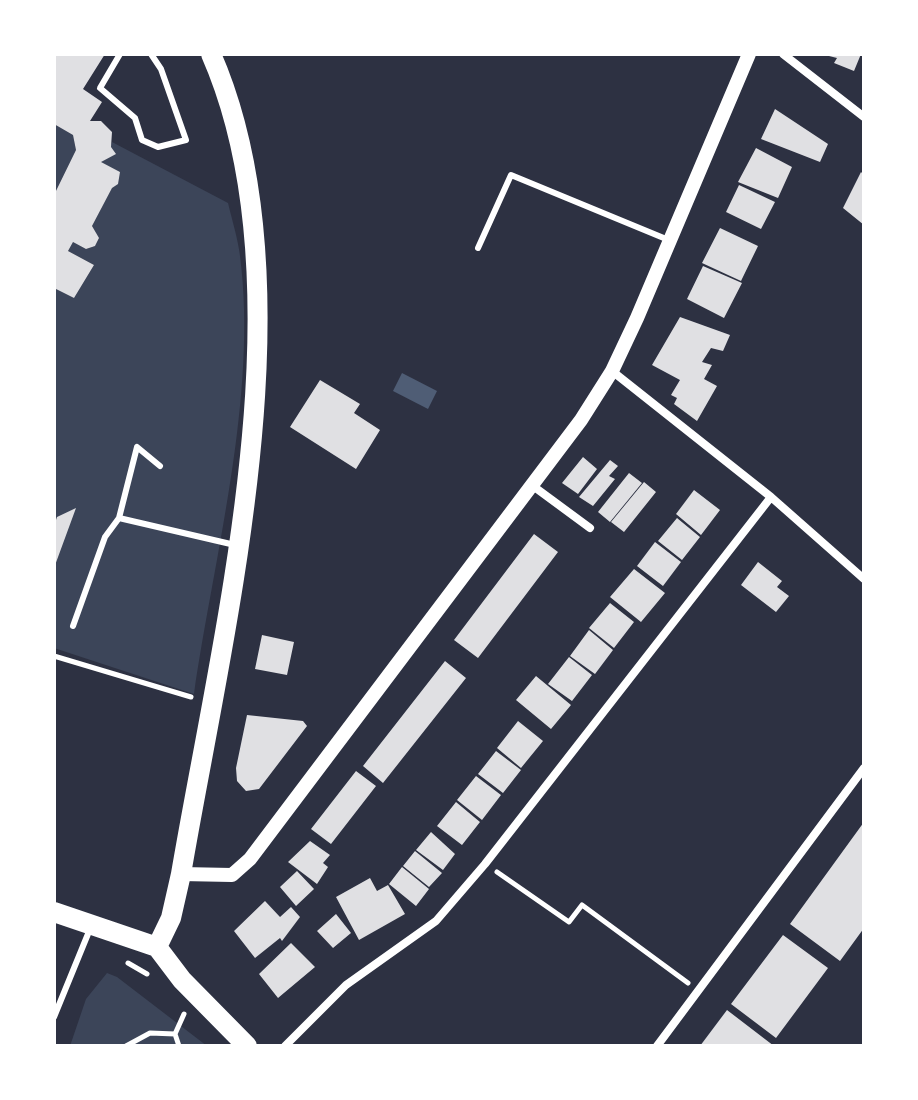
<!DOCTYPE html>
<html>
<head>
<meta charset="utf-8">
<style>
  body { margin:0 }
  #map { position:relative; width:918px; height:1100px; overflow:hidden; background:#2d3142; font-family:"Roboto Serif",serif }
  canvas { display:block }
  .frame { position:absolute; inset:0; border:56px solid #fff; pointer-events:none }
</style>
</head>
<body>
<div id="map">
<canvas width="918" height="1100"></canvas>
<div class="frame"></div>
</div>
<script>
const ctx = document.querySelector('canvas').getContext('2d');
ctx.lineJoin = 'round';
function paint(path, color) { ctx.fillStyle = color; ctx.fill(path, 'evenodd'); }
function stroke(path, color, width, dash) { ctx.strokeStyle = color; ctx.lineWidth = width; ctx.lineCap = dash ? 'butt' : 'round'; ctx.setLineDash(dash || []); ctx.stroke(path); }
paint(new Path2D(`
  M54,124L73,135L76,150L54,195Z
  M112,142L228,203C232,220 238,239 240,256C258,396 214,556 194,694L54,648V288L74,298L94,265L68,251L73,242L86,249L95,246L99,239L92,226L120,172L94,159L109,152Z
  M107,973L117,977L207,1046H70L86,999Z`), '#3c4559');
paint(new Path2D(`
  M402,373L437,391L428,409L393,391Z`), '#4f5d75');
paint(new Path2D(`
  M54,54H105L83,89L102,102L90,121H101L112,132L111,147L116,154L101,162L120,172L118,184L112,188L92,226L99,238L95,246L86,249L73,242L68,251L94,265L74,298L54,288V195L76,150L73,135L54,124Z
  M861,54L854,71L834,63L837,58L825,55Z
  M775,109L828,144L820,162L761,139Z
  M756,148L792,167L778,198L738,182Z
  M861,172L864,175V225L843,208Z
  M739,185L775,202L761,229L726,212Z
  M720,228L758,246L741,281L702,263Z
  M703,266L742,283L724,318L687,299Z
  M680,317L730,335L723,351L711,348L702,362L712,365L704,379L717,386L697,421L674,404L677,398L671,395L680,380L652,365Z
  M320,380L360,404L354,413L380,430L356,469L290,427Z
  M583,457L597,469L578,494L562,483Z
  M610,460L618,466L609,476L615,479L593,506L579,497Z
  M629,473L642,483L610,522L598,512Z
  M644,482L656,492L624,532L611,522Z
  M694,490L720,510L701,535L676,514Z
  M76,508L54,568V526L57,517Z
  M677,518L700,537L682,560L658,541Z
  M534,534L558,552L478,658L454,640Z
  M655,542L681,562L663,586L637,566Z
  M758,562L782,581L777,587L789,596L776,612L741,585Z
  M634,569L665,593L641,622L610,597Z
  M610,603L634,622L614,648L589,628Z
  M589,630L613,650L595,674L570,656Z
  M262,635L294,642L287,675L255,669Z
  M569,657L592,675L572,701L548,684Z
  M445,661L466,678L383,783L363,766Z
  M536,676L571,705L551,729L516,700Z
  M247,715L303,721L307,726L259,789L246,791L237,781L236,768Z
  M518,721L543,741L521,768L497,748Z
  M496,751L521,770L503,793L478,774Z
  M356,771L376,786L331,844L311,829Z
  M476,776L501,795L482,820L457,800Z
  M456,802L480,822L462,845L437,826Z
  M864,822V928L840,961L790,924Z
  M431,832L455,854L443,870L416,850Z
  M310,841L330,855L323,863L328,867L317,884L288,862Z
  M415,851L442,873L429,887L403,866Z
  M402,867L429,889L416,906L389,884Z
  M297,871L314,889L296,906L280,887Z
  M370,878L377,891L388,885L405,914L359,940L336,897Z
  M265,901L280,917L291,907L300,917L282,941L280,938L255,958L234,931Z
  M336,914L351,933L333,948L317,931Z
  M783,935L828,968L776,1038L731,1004Z
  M291,943L315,967L278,998L259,974Z
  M727,1010L774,1046H700Z`), '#e0e0e3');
stroke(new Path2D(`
  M54,656L191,697
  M497,872L569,922L582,905L688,983
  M128,963L147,974
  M126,1046L150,1033L175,1034
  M179,1046L175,1034L184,1014`), '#fff', 5);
stroke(new Path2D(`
  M120,54L100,88L135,118L142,140L158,147L186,140L161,69L151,54
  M478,248L511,175L671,241
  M160,466L137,447L119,518L235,545
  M73,626L105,537L119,518
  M54,1017L90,929`), '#fff', 6);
stroke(new Path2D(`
  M783,54L864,117
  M612,371L771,497L864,579
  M533,486L590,528
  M285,1046L346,985L436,921L485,864L771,497
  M657,1046L864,768`), '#fff', 8);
stroke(new Path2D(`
  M181,874L232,875L250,859L581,420L612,371L637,318L749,54`), '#fff', 14);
stroke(new Path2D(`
  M54,912L157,947
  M157,947L171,918L181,874C222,632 313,286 211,54
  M157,947L182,980L247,1046`), '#fff', 20);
</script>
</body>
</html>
